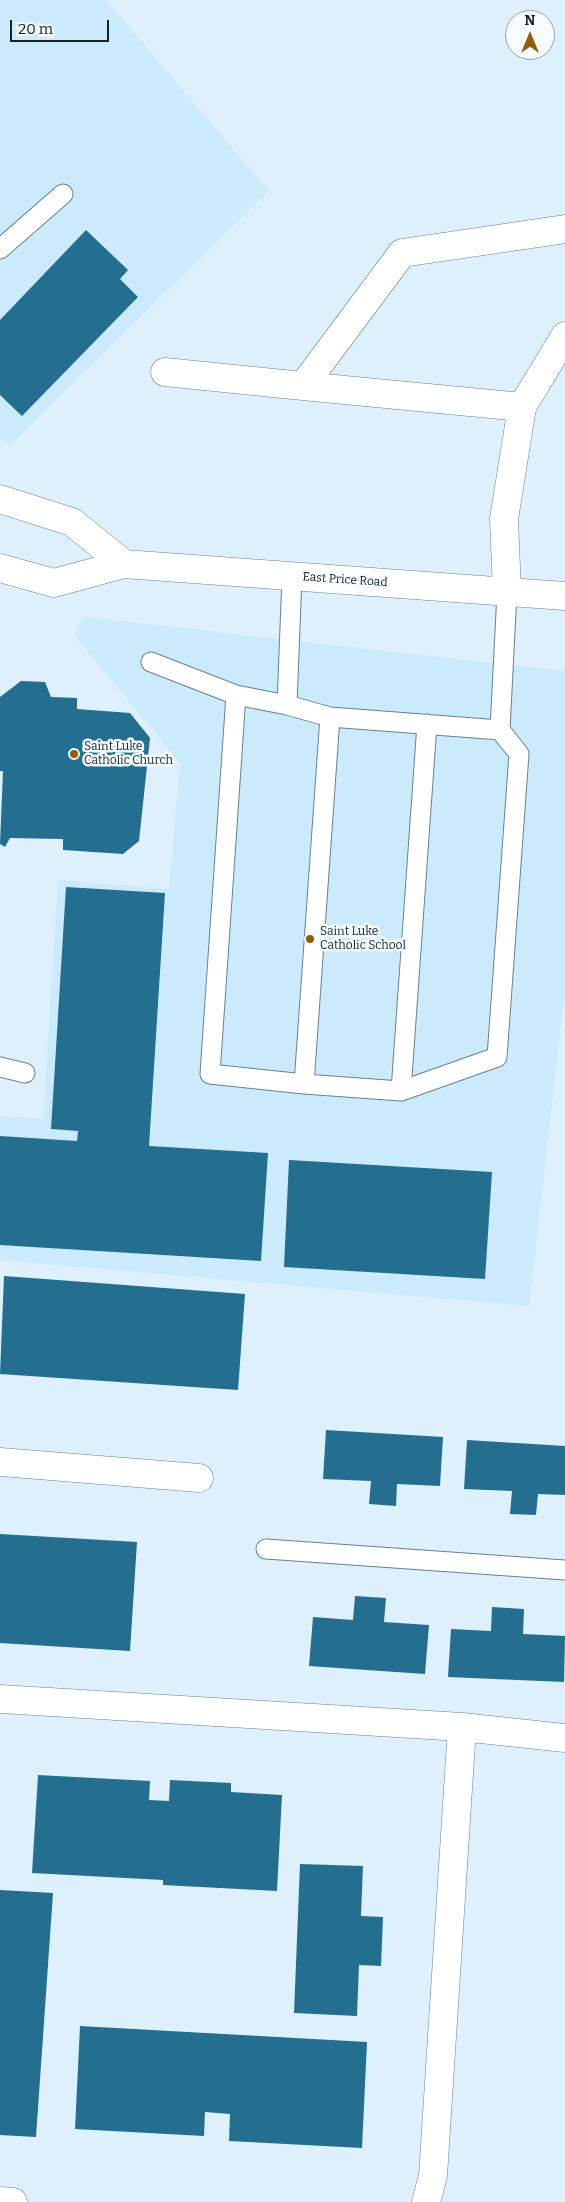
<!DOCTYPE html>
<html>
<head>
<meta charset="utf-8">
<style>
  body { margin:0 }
  #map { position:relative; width:565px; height:2202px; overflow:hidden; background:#ddf0fb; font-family:Bitter,serif }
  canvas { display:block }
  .north { position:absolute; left:505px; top:10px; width:50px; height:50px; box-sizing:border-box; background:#f5fbff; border:1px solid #9ca5a9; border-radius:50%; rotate:0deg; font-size:14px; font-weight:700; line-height:20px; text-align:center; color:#172329 }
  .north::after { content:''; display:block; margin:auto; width:18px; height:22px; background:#905c0e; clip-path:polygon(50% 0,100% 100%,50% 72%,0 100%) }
  .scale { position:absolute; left:10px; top:20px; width:99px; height:22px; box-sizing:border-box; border:2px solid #172329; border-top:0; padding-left:6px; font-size:15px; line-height:18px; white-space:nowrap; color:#172329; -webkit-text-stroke:4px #f5fbff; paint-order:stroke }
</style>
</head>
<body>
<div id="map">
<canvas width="565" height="2202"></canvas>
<div class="north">N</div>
<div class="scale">20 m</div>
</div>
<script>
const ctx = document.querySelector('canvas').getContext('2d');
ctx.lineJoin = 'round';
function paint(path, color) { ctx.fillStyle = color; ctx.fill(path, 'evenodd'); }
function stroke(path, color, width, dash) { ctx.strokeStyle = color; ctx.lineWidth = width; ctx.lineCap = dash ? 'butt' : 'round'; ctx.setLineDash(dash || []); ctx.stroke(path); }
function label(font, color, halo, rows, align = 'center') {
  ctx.font = font + ' Bitter,serif'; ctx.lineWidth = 5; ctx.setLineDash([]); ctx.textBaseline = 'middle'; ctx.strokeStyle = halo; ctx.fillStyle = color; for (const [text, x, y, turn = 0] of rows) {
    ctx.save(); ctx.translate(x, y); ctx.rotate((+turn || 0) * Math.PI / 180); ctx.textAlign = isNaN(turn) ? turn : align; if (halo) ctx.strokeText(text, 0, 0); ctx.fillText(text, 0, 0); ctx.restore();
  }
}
paint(new Path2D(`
  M0,0H106L269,191L10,445L0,438Z
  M84,617L565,671V988L529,1306L0,1260V1116L43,1119L58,880L169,889L180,763L74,635Z`), '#cbeafc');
paint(new Path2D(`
  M86,230L128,270L120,279L138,297L22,416L0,395V320Z
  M21,681L45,682L51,697L77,698V709L130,713L150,738L139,841L123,854L63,850V839L10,838L5,847L0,844L3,771H0V697Z
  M66,887L165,893L149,1146L268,1153L261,1261L0,1245V1136L77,1141L78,1131L51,1129Z
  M289,1160L492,1172L485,1279L284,1267Z
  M4,1276L245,1294L238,1390L0,1374Z
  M326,1430L443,1437L440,1486L397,1484L396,1506L369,1504L371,1481L323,1479Z
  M467,1440L565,1446V1495L538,1494L536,1515L510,1514L512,1491L464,1489Z
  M0,1534L137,1542L130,1651L0,1643Z
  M355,1596L386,1598L384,1622L429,1625L425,1674L309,1666L313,1617L353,1620Z
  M492,1607L524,1609L523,1634L565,1636L564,1682L448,1677L451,1629L491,1631Z
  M38,1775L150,1781L149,1800L169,1801L170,1780L231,1783V1792L282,1795L277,1891L163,1885V1880L32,1873Z
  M300,1864L363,1866L361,1916L383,1917L381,1966L359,1965L357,2016L294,2013Z
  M0,1890L53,1893L36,2137L0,2135Z
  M80,2026L367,2042L362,2148L229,2141L230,2114L205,2112L204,2136L75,2129Z`), '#246f90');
const lane = new Path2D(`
  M0,249L63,194
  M292,576L287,705L330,717L500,730L507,592
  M151,662L236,695L287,705
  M236,695L210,1074L304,1084L330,717
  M0,1067L25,1073
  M304,1084L401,1091L427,724
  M401,1091L497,1057L519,754L500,730
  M266,1549L565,1570`);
const street = new Path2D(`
  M165,372L303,386
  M522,407L303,386L402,253L565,229
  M507,592L504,519L522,407L565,336
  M0,1462L199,1478
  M0,1699L462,1727L565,1738
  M0,2201L13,2202
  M426,2202L433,2176L462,1727`);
const secondary = new Path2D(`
  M0,499L72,522L124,564
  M0,568L54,583L124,564L565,596`);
stroke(lane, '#658292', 21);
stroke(street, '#658292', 29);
stroke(secondary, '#658292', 29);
stroke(lane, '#fff', 19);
stroke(street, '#fff', 28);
stroke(secondary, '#fff', 28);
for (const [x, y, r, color] of [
  [74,754,5,"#905c0e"],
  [310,939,5,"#905c0e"]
]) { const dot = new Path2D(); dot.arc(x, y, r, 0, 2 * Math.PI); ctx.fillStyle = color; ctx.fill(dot); stroke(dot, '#f5fbff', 2); }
label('12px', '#172329', '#f5fbff', [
  ["East Price Road",345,580,4]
]);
label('12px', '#172329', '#f5fbff', [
  ["Saint Luke",84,747],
  ["Catholic Church",84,761],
  ["Saint Luke",320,932],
  ["Catholic School",320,946]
], 'left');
</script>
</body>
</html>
